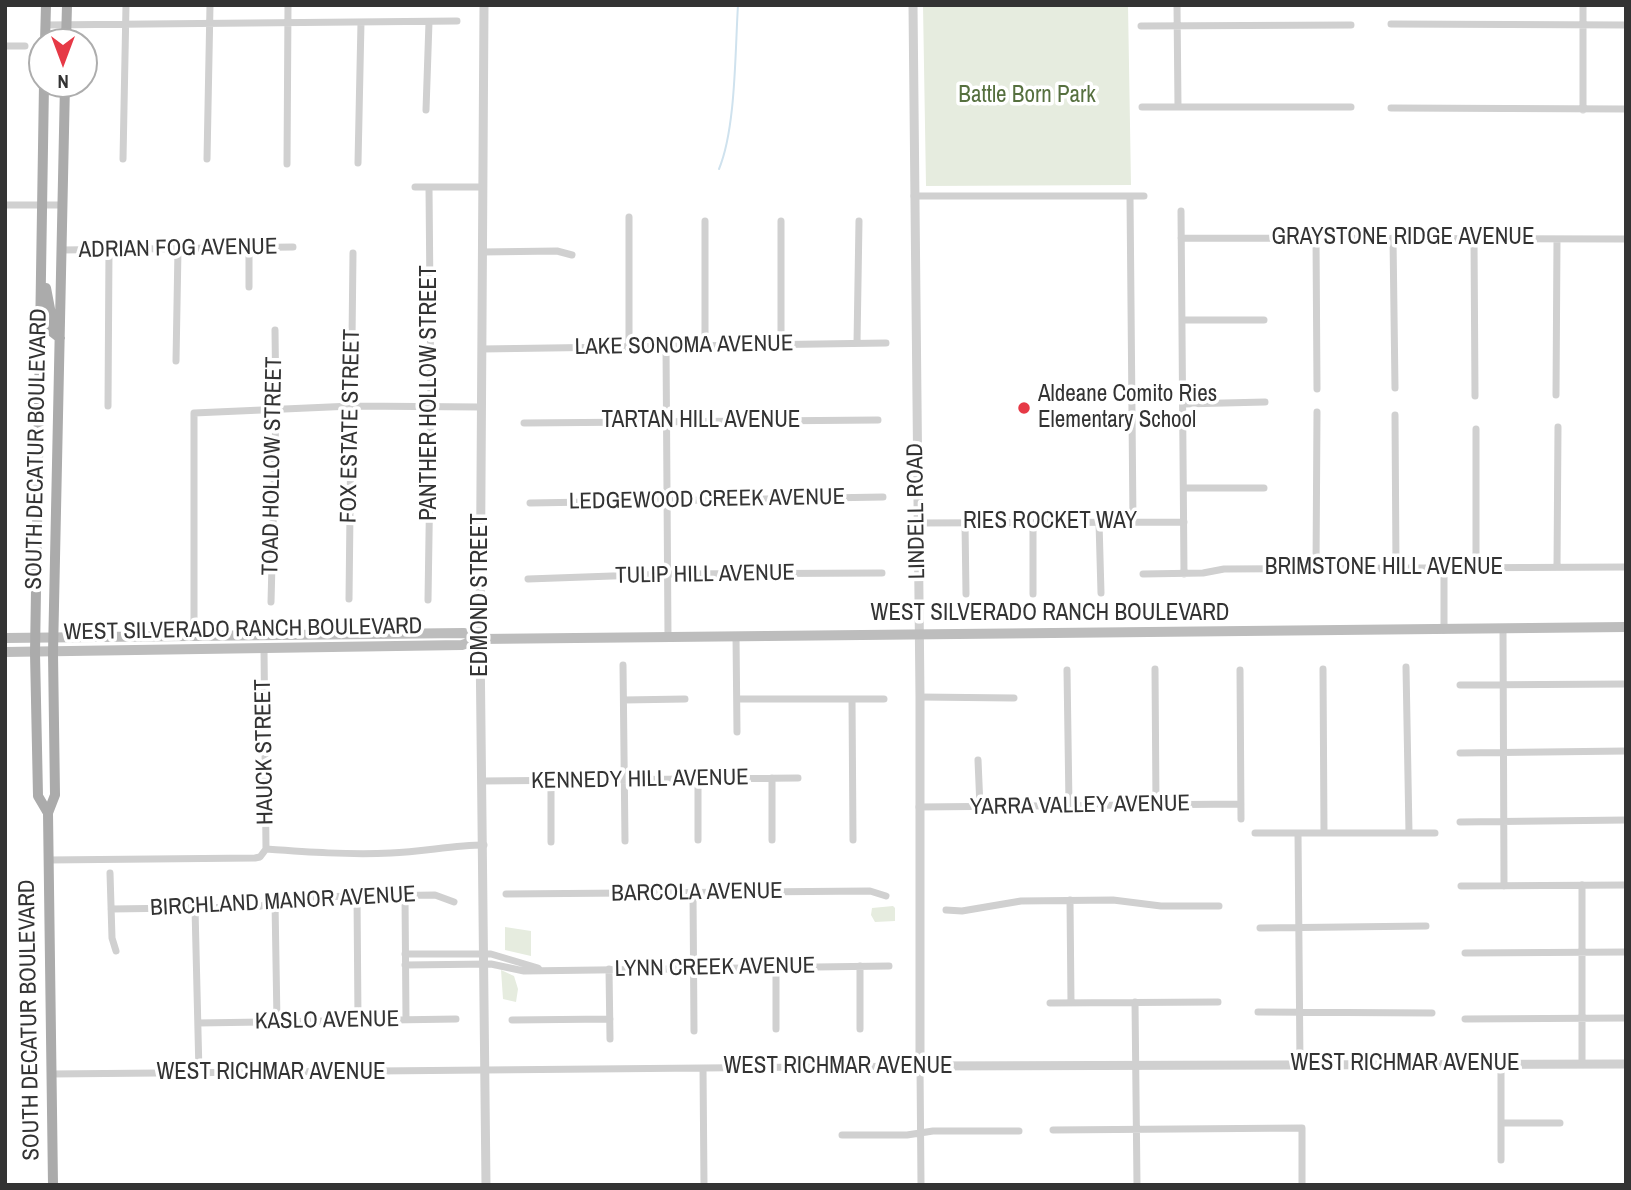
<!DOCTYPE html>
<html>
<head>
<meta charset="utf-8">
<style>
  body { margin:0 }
  #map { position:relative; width:1631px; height:1190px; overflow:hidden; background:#fff; font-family:"Archivo Narrow",sans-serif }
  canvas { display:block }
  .frame { position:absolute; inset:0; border:7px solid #333; pointer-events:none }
  .north { position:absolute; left:28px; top:28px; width:70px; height:70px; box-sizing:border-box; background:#fff; border:2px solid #adadad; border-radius:50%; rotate:180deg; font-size:19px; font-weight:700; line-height:28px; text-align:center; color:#333 }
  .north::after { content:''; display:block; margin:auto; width:24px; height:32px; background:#e63946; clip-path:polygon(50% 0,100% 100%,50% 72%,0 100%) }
</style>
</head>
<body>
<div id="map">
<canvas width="1631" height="1190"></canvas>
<div class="frame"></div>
<div class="north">N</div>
</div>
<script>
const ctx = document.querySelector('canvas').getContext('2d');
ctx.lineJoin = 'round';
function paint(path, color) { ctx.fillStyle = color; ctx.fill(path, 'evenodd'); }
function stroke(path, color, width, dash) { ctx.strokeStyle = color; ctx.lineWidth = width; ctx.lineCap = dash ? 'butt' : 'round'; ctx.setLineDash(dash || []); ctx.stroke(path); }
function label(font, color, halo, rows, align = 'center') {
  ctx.font = font + ' "Archivo Narrow",sans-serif'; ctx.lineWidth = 7; ctx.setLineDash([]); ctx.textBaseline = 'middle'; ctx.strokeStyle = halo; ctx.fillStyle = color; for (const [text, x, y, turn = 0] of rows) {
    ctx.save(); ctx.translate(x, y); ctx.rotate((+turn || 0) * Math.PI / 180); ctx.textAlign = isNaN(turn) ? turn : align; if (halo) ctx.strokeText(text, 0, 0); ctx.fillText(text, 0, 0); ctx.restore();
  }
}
paint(new Path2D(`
  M923,5H1128L1131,185L926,186Z
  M893,906L895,908V921L875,922L871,915L872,908Z
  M505,927L531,931V956L505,950Z
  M501,970L514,976L518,989L516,1002L503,999Z`), '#e6ecdf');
stroke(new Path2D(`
  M719,169C736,128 735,51 738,5`), '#cfe2ee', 2);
stroke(new Path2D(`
  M1177,5L1178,107
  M1583,5V110
  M1391,24L1626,25
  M45,25L457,21
  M1141,26L1351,25
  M5,46H25
  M1142,107H1351
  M1391,108L1626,109
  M426,110L429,22
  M123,159L126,5
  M207,159L210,5
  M358,163L361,22
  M287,164L288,5
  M415,187H482
  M914,196H1144
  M1130,196L1133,522
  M5,205H63
  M1181,211L1184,574
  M629,217V347
  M705,221V346
  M781,221V345
  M1316,237L1317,389
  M1181,238L1626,239
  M1393,238L1395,388
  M1474,239L1475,396
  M62,250L293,247
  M482,252L557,251L572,255
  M249,287V247
  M1182,320H1264
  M857,343L859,221
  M666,346L668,636
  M482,349L886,343
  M176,361L178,249
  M1556,395L1557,239
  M1183,404L1265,402
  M108,406L109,249
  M1395,415L1396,568
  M524,423L878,420
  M1184,488H1264
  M530,503L883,497
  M1099,522L1101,593
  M917,523L1184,522
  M965,523L966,594
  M1033,523V594
  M1476,567V429
  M1557,567L1558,427
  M1316,568L1317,412
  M1444,568V630
  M1143,574L1203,573L1224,569L1626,567
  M528,579L668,574L882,573
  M349,599L353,253
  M428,600L431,408L429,187
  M271,602L276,411L275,330
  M1503,629L1504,886
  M194,636V413L352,406L480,407
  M736,636L737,732
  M623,665L625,841
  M1406,667L1409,833
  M1155,669L1156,805
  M1323,669L1324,833
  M1067,670L1069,805
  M1240,670L1241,819
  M1460,685L1626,684
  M920,697L1014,698
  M737,699H884
  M852,699L853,840
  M624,700L685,699
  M1460,753L1626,751
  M978,760L980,807
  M772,778V840
  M698,779V840
  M483,781L798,778
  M551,781V842
  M919,807L1241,804
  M1460,822L1626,820
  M1255,833H1435
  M1298,833L1300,1065
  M266,849C307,852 349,855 391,853C423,852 453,845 484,845
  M48,860L255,858L260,857L266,849L264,649
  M110,873L112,938L116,951
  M1461,886L1626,885
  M693,893L694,1031
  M506,894L870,891L886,896
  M357,896L358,1020
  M405,896L406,1020
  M1070,900L1071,1003
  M275,902L277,1022
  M195,908L199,1073
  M111,909L256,907L301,897L435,895L454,902
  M946,910L962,911L1021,901L1113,900L1161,906H1219
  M1260,928L1426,926
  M1465,953L1626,952
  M405,954H491L538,968
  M405,965L491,964L524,971L889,966
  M860,966V1029
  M776,967V1029
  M609,969L610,1039
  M1135,1002L1137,1185
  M1050,1003L1218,1002
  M1258,1012L1432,1013
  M1465,1019L1626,1018
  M512,1020L610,1019
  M198,1023L456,1019
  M1582,1064V885
  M703,1068L704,1185
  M51,1074L920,1066L921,1185
  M1501,1123H1560
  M1053,1130L1302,1128V1185
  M842,1135H907L933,1131H1019
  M1501,1160V1063`), '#d0d0d0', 7);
stroke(new Path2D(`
  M484,5L480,639L486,1185
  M913,5L920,697V1066L1626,1064`), '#d0d0d0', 9);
stroke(new Path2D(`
  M5,638L464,633L480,639
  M5,652L462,645L480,639L1626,627`), '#bdbdbd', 10);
stroke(new Path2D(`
  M45,42L46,5
  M66,42L67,5
  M44,84L35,653L38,796L48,813
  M46,288L51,314V331L60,338
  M53,1185L48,813L55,795L53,653L65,84`), '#ababab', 10);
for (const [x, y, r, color] of [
  [1024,408,7,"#e63946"]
]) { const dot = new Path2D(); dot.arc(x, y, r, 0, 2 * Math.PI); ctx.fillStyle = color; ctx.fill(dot); stroke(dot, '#fff', 2.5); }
label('23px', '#56703f', '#fff', [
  ["Battle Born Park",1027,96]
]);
label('23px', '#333', '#fff', [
  ["GRAYSTONE RIDGE AVENUE",1403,238],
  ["ADRIAN FOG AVENUE",178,249,-1],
  ["LAKE SONOMA AVENUE",684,346,-1],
  ["PANTHER HOLLOW STREET",430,393,-90],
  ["TARTAN HILL AVENUE",701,421],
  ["FOX ESTATE STREET",351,426,-89],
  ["SOUTH DECATUR BOULEVARD",37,449,-89],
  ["TOAD HOLLOW STREET",273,466,-89],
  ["LEDGEWOOD CREEK AVENUE",707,500,-1],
  ["LINDELL ROAD",917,511,-91],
  ["RIES ROCKET WAY",1050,522],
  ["BRIMSTONE HILL AVENUE",1384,568],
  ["TULIP HILL AVENUE",705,575,-1],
  ["EDMOND STREET",481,595,-90],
  ["WEST SILVERADO RANCH BOULEVARD",1050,614],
  ["WEST SILVERADO RANCH BOULEVARD",243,630,-1],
  ["HAUCK STREET",265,752,-91],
  ["KENNEDY HILL AVENUE",640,780,-1],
  ["YARRA VALLEY AVENUE",1080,806,-1],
  ["BARCOLA AVENUE",697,893,-1],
  ["BIRCHLAND MANOR AVENUE",283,902,-3],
  ["LYNN CREEK AVENUE",715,968,-1],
  ["SOUTH DECATUR BOULEVARD",30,1020,-91],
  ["KASLO AVENUE",327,1021,-1],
  ["WEST RICHMAR AVENUE",1405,1064],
  ["WEST RICHMAR AVENUE",838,1067],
  ["WEST RICHMAR AVENUE",271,1073]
]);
label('23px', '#333', '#fff', [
  ["Aldeane Comito Ries",1038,395],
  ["Elementary School",1038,421]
], 'left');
</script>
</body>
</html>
